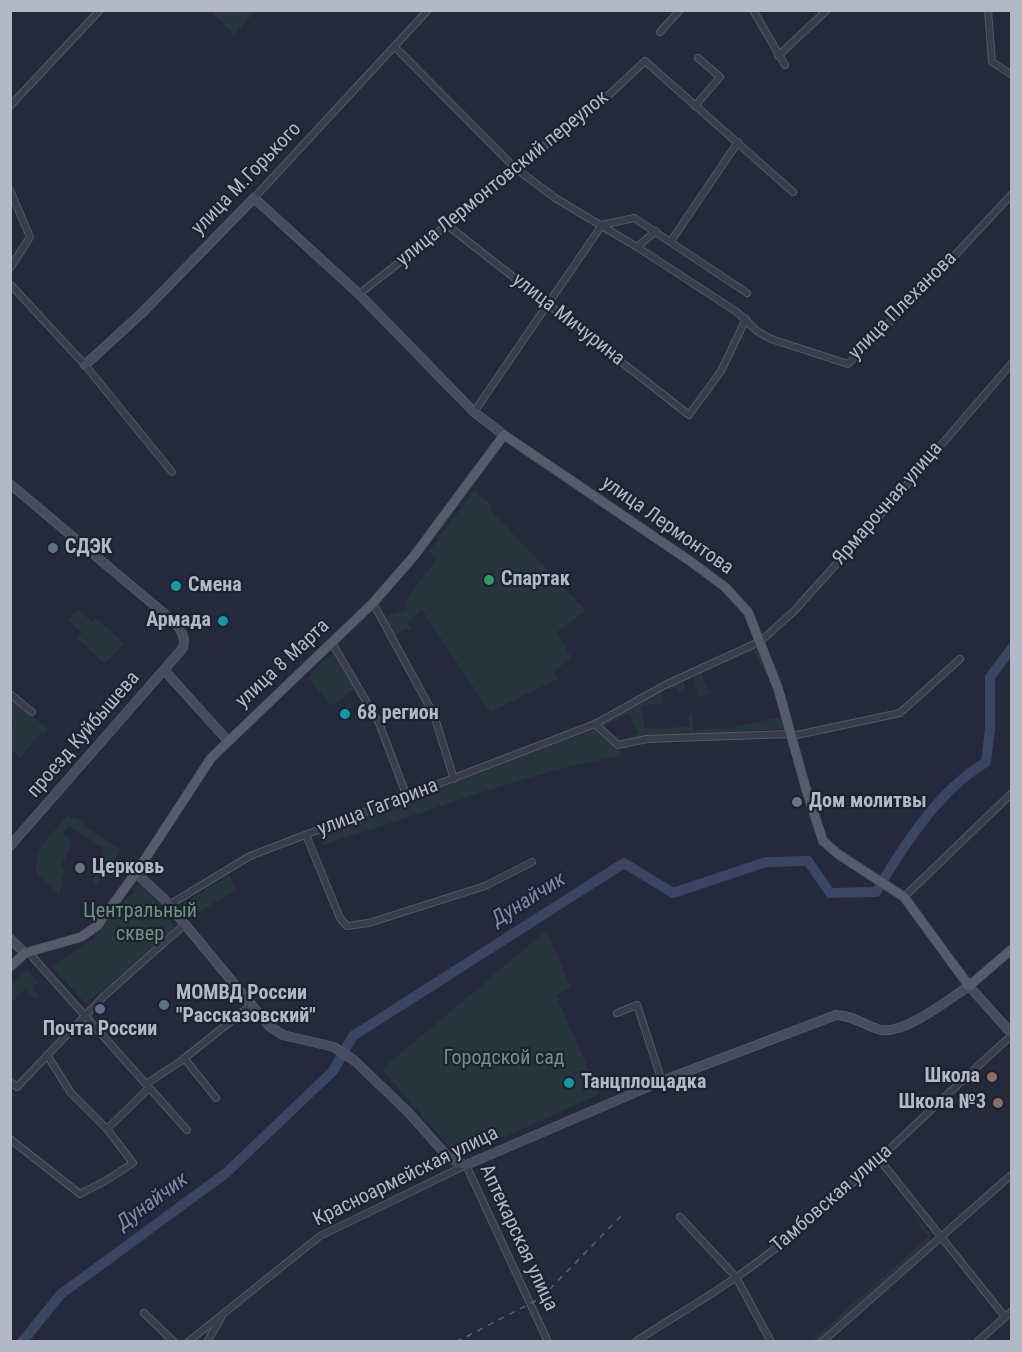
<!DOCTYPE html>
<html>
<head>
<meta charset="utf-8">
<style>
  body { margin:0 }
  #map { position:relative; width:1022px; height:1352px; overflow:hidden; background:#242a3b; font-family:"Roboto Condensed",sans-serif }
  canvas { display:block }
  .frame { position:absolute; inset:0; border:12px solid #b3b7c6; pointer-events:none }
</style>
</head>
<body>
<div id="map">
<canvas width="1022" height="1352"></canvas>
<div class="frame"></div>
</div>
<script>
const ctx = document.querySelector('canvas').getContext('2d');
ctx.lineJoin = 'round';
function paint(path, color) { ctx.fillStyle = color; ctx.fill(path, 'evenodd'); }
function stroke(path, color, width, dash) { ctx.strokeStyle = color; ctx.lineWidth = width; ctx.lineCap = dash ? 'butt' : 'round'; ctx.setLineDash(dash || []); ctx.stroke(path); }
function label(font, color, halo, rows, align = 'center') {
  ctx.font = font + ' "Roboto Condensed",sans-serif'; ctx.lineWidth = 4.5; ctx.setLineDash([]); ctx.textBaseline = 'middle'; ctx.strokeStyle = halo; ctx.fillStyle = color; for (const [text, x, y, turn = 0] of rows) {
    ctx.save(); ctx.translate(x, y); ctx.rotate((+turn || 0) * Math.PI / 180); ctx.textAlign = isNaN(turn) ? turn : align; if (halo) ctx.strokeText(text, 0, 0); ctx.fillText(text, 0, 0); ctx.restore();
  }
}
paint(new Path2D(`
  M211,11H255L234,35Z
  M474,491L491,504V511L586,611L557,632L572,659L554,670L558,679L490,712L422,610L408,622L412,629L409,631L407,628L393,636L386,622L389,615L408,610L404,603L437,558L429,551Z
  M78,609L92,622L96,618L124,643L105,664L77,638L82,633L68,620Z
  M753,648L758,651L774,690L753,649L702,674L709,694L698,697L694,677L684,682L685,691L678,692L677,688L660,690L662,703L642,706L645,728L689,727L688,715L692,714L694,731L726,727L727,729L783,716L784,725L781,729L647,737L618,744L599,727L659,690ZM629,713L638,734L615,742L606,726Z
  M333,654L354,689L331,706L308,678L325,659Z
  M11,698L48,729L45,734L42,732L21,756L22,760L11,750V727L14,723L11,720Z
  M592,730H597L610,744L620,748L621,756C518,774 422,815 322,845L319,834Z
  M67,816L84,821L83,825L122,850L96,884L92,880L104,864L103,848L69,826L63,833L71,840L69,851L61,866L65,870L59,895L36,873L37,851Z
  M229,875L237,889L188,919L180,906Z
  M138,885L145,886L175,928L86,1004L52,967L96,936Z
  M546,931L571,987L556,995L599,1094L459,1158L382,1069Z
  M27,970L38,982L33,987L40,998H34L26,988L11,1003V986Z
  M913,1214L931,1235L929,1245L820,1341L810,1342L928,1237Z`), '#26363c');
stroke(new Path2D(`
  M22,1342L61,1294L226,1173L333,1071L353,1036L624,863L673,893L766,862L808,861L830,893L876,892C904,845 938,791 986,762L990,729V677L1012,648`), '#3a4563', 10);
const street = new Path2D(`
  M753,10L785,65
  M988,10L992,62L1012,75
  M660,32L680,10
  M396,48L514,167L555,198L637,247L737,312L757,331L771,339L848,364L929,283L1012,194
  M778,56L827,10
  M10,106L100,10
  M695,106L720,77L698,58
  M10,190L30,237L10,268
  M254,198L428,10
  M447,225L689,415L721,371L746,319
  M671,241L738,142
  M637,247L656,231
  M10,284L85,365L172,472
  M359,294L447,225L514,167L533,156L589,106L610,94L645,61L793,192
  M474,412L602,225L634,218L747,293
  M373,603L434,715L454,779
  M332,643L379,723L407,797
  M10,694L32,712
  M595,724L618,745L647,739L791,734
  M792,736L900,713L960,659
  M306,835L340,918L347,926L369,923L485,886L532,862
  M904,897L1012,793
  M169,905L250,856L595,724L665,685L761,641L794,611L878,518L1012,363
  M29,953L187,1130
  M617,1013L637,1005L662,1081
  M184,1058L216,1098
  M10,1082L17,1087L104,996L184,925
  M146,1084L181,1061L250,1006
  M107,1129L148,1089
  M10,1139L80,1194L107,1180L133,1163L107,1129L71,1093L47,1055
  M879,1159L1005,1317
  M680,1217L736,1277L771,1342
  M144,1313L174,1342
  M188,1342L320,1236L466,1165L548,1342
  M207,1342L222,1316
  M635,1342C681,1312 729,1285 772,1251C857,1185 931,1107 1012,1035
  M822,1342L1010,1176
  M977,1342L1012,1311`);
const secondary = new Path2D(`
  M85,365L143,312L254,198L359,294L474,412L504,435
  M10,484L160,610C171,620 188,630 183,648L10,846
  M164,670L228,741
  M136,873L164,899L269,1026L283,1035L334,1047L355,1061L408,1112L449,1158L466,1165L662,1081L836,1015C853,1015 865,1026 881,1030C905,1034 949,999 969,986L1012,1034
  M10,939L25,953`);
const primary = new Path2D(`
  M10,967L25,953L81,937L97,926L136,873L211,758L373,603L414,556L504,435L690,561L725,587L748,612L778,688L806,789L823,841L838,854L904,897L969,986L1012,949`);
stroke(street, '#535766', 8);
stroke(secondary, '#535766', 10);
stroke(primary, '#414654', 10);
stroke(street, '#383d4b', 6);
stroke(secondary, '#464b5e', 8);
stroke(primary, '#565b6b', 9);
stroke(new Path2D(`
  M456,1342L541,1298L622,1215`), '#5a6072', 1.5, [6, 6]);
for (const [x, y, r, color] of [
  [53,548,6,"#5c6f8a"],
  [489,580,6,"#2e9e5b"],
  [176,586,6,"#0f9aa8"],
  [223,621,6,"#0f9aa8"],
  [345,714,6,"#0f9aa8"],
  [797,802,6,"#6b7280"],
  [80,868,6,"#6b7280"],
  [164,1005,6,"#5c6f8a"],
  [100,1009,6,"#5c6f8a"],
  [992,1077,6,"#8d6e63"],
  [569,1083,6,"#0f9aa8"],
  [998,1103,6,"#8d6e63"]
]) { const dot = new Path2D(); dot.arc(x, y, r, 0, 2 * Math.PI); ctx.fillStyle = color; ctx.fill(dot); stroke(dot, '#1d2230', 2); }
label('20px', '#b3b7c6', '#1d2230', [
  ["улица М.Горького",247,179,-46],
  ["улица Лермонтовский переулок",503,179,-39],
  ["улица Плеханова",903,306,-45],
  ["улица Мичурина",568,320,38],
  ["Ярмарочная улица",888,504,-49],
  ["улица Лермонтова",667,526,35],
  ["улица 8 Марта",283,664,-43],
  ["проезд Куйбышева",84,735,-49],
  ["улица Гагарина",378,808,-21],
  ["Красноармейская улица",406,1177,-26],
  ["Тамбовская улица",832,1199,-41],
  ["Аптекарская улица",518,1238,65]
]);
label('bold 20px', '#b3b7c6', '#1d2230', [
  ["СДЭК",65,548],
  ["Спартак",501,580],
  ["Смена",188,586],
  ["Армада",211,621,"right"],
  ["68 регион",357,714],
  ["Дом молитвы",809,802],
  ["Церковь",92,868],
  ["МОМВД России",176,994],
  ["\"Рассказовский\"",176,1017],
  ["Почта России",100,1030,"center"],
  ["Школа",980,1077,"right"],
  ["Танцплощадка",581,1083],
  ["Школа №3",986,1103,"right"]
], 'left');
label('20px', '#6c967c', '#1d2230', [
  ["Центральный",140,912],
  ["сквер",140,935],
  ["Городской сад",504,1059]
]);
label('italic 21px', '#7c89ad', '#1d2230', [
  ["Дунайчик",529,900,-32],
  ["Дунайчик",153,1202,-36]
]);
</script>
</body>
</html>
